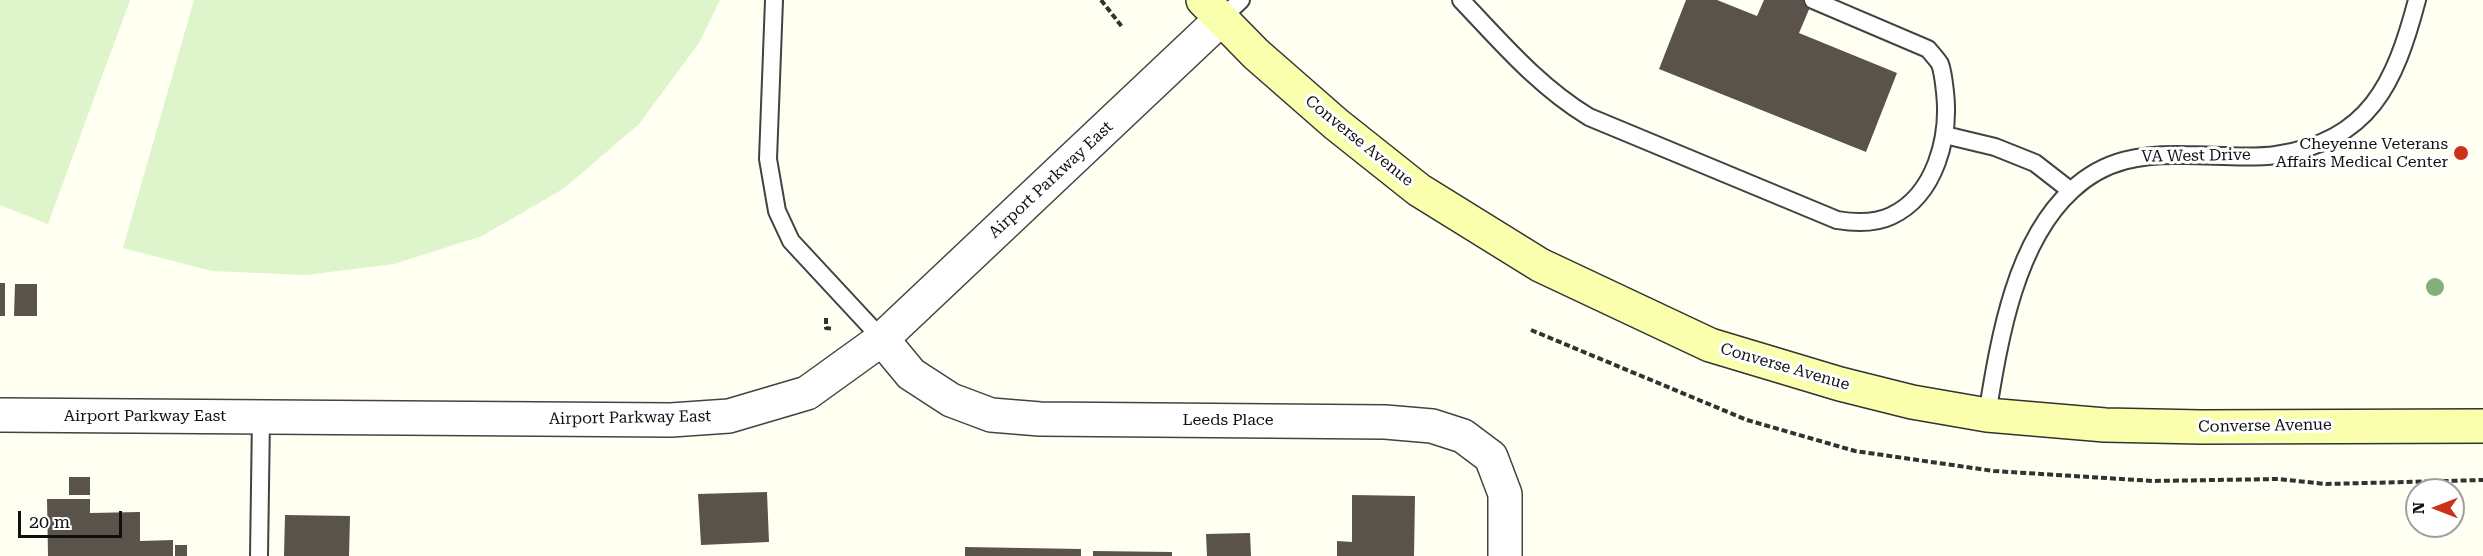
<!DOCTYPE html>
<html>
<head>
<meta charset="utf-8">
<style>
  body { margin:0 }
  #map { position:relative; width:2483px; height:556px; overflow:hidden; background:#fffff2; font-family:"Roboto Serif",serif }
  canvas { display:block }
  .north { position:absolute; left:2405px; top:478px; width:60px; height:60px; box-sizing:border-box; background:#fff; border:2px solid #9f9f9f; border-radius:50%; rotate:270deg; font-size:16px; font-weight:700; line-height:24px; text-align:center; color:#101010 }
  .north::after { content:''; display:block; margin:auto; width:21px; height:27px; background:#cd311a; clip-path:polygon(50% 0,100% 100%,50% 72%,0 100%) }
  .scale { position:absolute; left:18px; top:511px; width:104px; height:27px; box-sizing:border-box; border:3px solid #101010; border-top:0; padding-left:8px; font-size:18px; line-height:21px; white-space:nowrap; color:#101010; -webkit-text-stroke:4px #fff; paint-order:stroke }
</style>
</head>
<body>
<div id="map">
<canvas width="2483" height="556"></canvas>
<div class="north">N</div>
<div class="scale">20 m</div>
</div>
<script>
const ctx = document.querySelector('canvas').getContext('2d');
ctx.lineJoin = 'round';
function paint(path, color) { ctx.fillStyle = color; ctx.fill(path, 'evenodd'); }
function stroke(path, color, width, dash) { ctx.strokeStyle = color; ctx.lineWidth = width; ctx.lineCap = dash ? 'butt' : 'round'; ctx.setLineDash(dash || []); ctx.stroke(path); }
function label(font, color, halo, rows, align = 'center') {
  ctx.font = font + ' "Roboto Serif",serif'; ctx.lineWidth = 6; ctx.setLineDash([]); ctx.textBaseline = 'middle'; ctx.strokeStyle = halo; ctx.fillStyle = color; for (const [text, x, y, turn = 0] of rows) {
    ctx.save(); ctx.translate(x, y); ctx.rotate((+turn || 0) * Math.PI / 180); ctx.textAlign = isNaN(turn) ? turn : align; if (halo) ctx.strokeText(text, 0, 0); ctx.fillText(text, 0, 0); ctx.restore();
  }
}
paint(new Path2D(`
  M0,0H130L48,224L0,205Z
  M194,0H720L699,43L639,124L563,189L482,236L394,264L306,275L212,271L123,248Z`), '#def4ca');
paint(new Path2D(`
  M1686,0H1717L1757,16L1764,0H1813L1799,33L1897,73L1866,152L1659,69Z
  M0,283H5V316H0Z
  M15,284H37V316H14Z
  M69,477H90V495H69Z
  M767,492L769,542L701,545L698,494Z
  M1352,495L1415,496L1414,556H1337V541L1352,542Z
  M47,499H90V513L140,512V541L173,540V556H48Z
  M285,515L350,516L349,556H284Z
  M1250,533L1251,556H1207L1206,534Z
  M175,545H187V556H175Z
  M965,547L1081,549V556H965Z
  M1093,551L1172,552V556H1093Z`), '#5a534b');
const service = new Path2D(`
  M774,0L768,159L777,211L791,241L882,339
  M1461,0C1501,42 1538,86 1589,117L1837,220C1855,223 1874,224 1891,216C1936,195 1950,136 1945,92C1944,83 1943,72 1940,64C1937,59 1932,54 1928,49L1813,0
  M1221,19L1241,0
  M1945,135L1995,147L2035,163L2071,191
  M1987,415C1999,342 2014,243 2072,190C2105,159 2142,154 2185,155C2213,155 2250,159 2276,155C2370,141 2395,83 2417,0
  M259,556L261,417`);
const minor = new Path2D(`
  M882,339L911,374L951,400L991,415L1040,419L1385,422L1432,426L1463,436L1491,457L1505,494V556`);
const tertiary = new Path2D(`
  M0,415L671,420L729,416L807,393L882,339L1221,19`);
const secondary = new Path2D(`
  M1203,0L1256,54L1336,124L1419,190L1540,265L1710,345L1840,384L1912,402L1987,415L2105,425L2201,427L2483,426`);
stroke(service, '#434343', 20);
stroke(minor, '#434343', 36);
stroke(tertiary, '#434343', 36);
stroke(secondary, '#323232', 36);
stroke(new Path2D(`
  M1101,0L1123,28
  M826,318V328L834,329
  M1531,330L1747,420L1855,451L1994,471L2153,481L2278,479L2326,484L2483,480`), '#323232', 4, [6, 3]);
stroke(service, '#fff', 16);
stroke(minor, '#fff', 33);
stroke(tertiary, '#fff', 33);
stroke(secondary, '#faffad', 33);
ctx.fillStyle = '#82af7b';
for (const [x, y] of [
  [2435,287]
]) { ctx.beginPath(); ctx.arc(x, y, 9, 0, 2 * Math.PI); ctx.fill(); }
for (const [x, y, r, color] of [
  [2461,153,8,"#cd311a"]
]) { const dot = new Path2D(); dot.arc(x, y, r, 0, 2 * Math.PI); ctx.fillStyle = color; ctx.fill(dot); stroke(dot, '#fff', 2); }
label('16px', '#101010', '#fff', [
  ["Converse Avenue",1359,141,39],
  ["VA West Drive",2196,156,-1],
  ["Airport Parkway East",1051,180,-43],
  ["Converse Avenue",1785,367,16],
  ["Airport Parkway East",145,416],
  ["Airport Parkway East",630,418,-1],
  ["Leeds Place",1228,420],
  ["Converse Avenue",2265,426,-1]
]);
label('16px', '#101010', '#fff', [
  ["Cheyenne Veterans",2448,144],
  ["Affairs Medical Center",2448,162]
], 'right');
</script>
</body>
</html>
